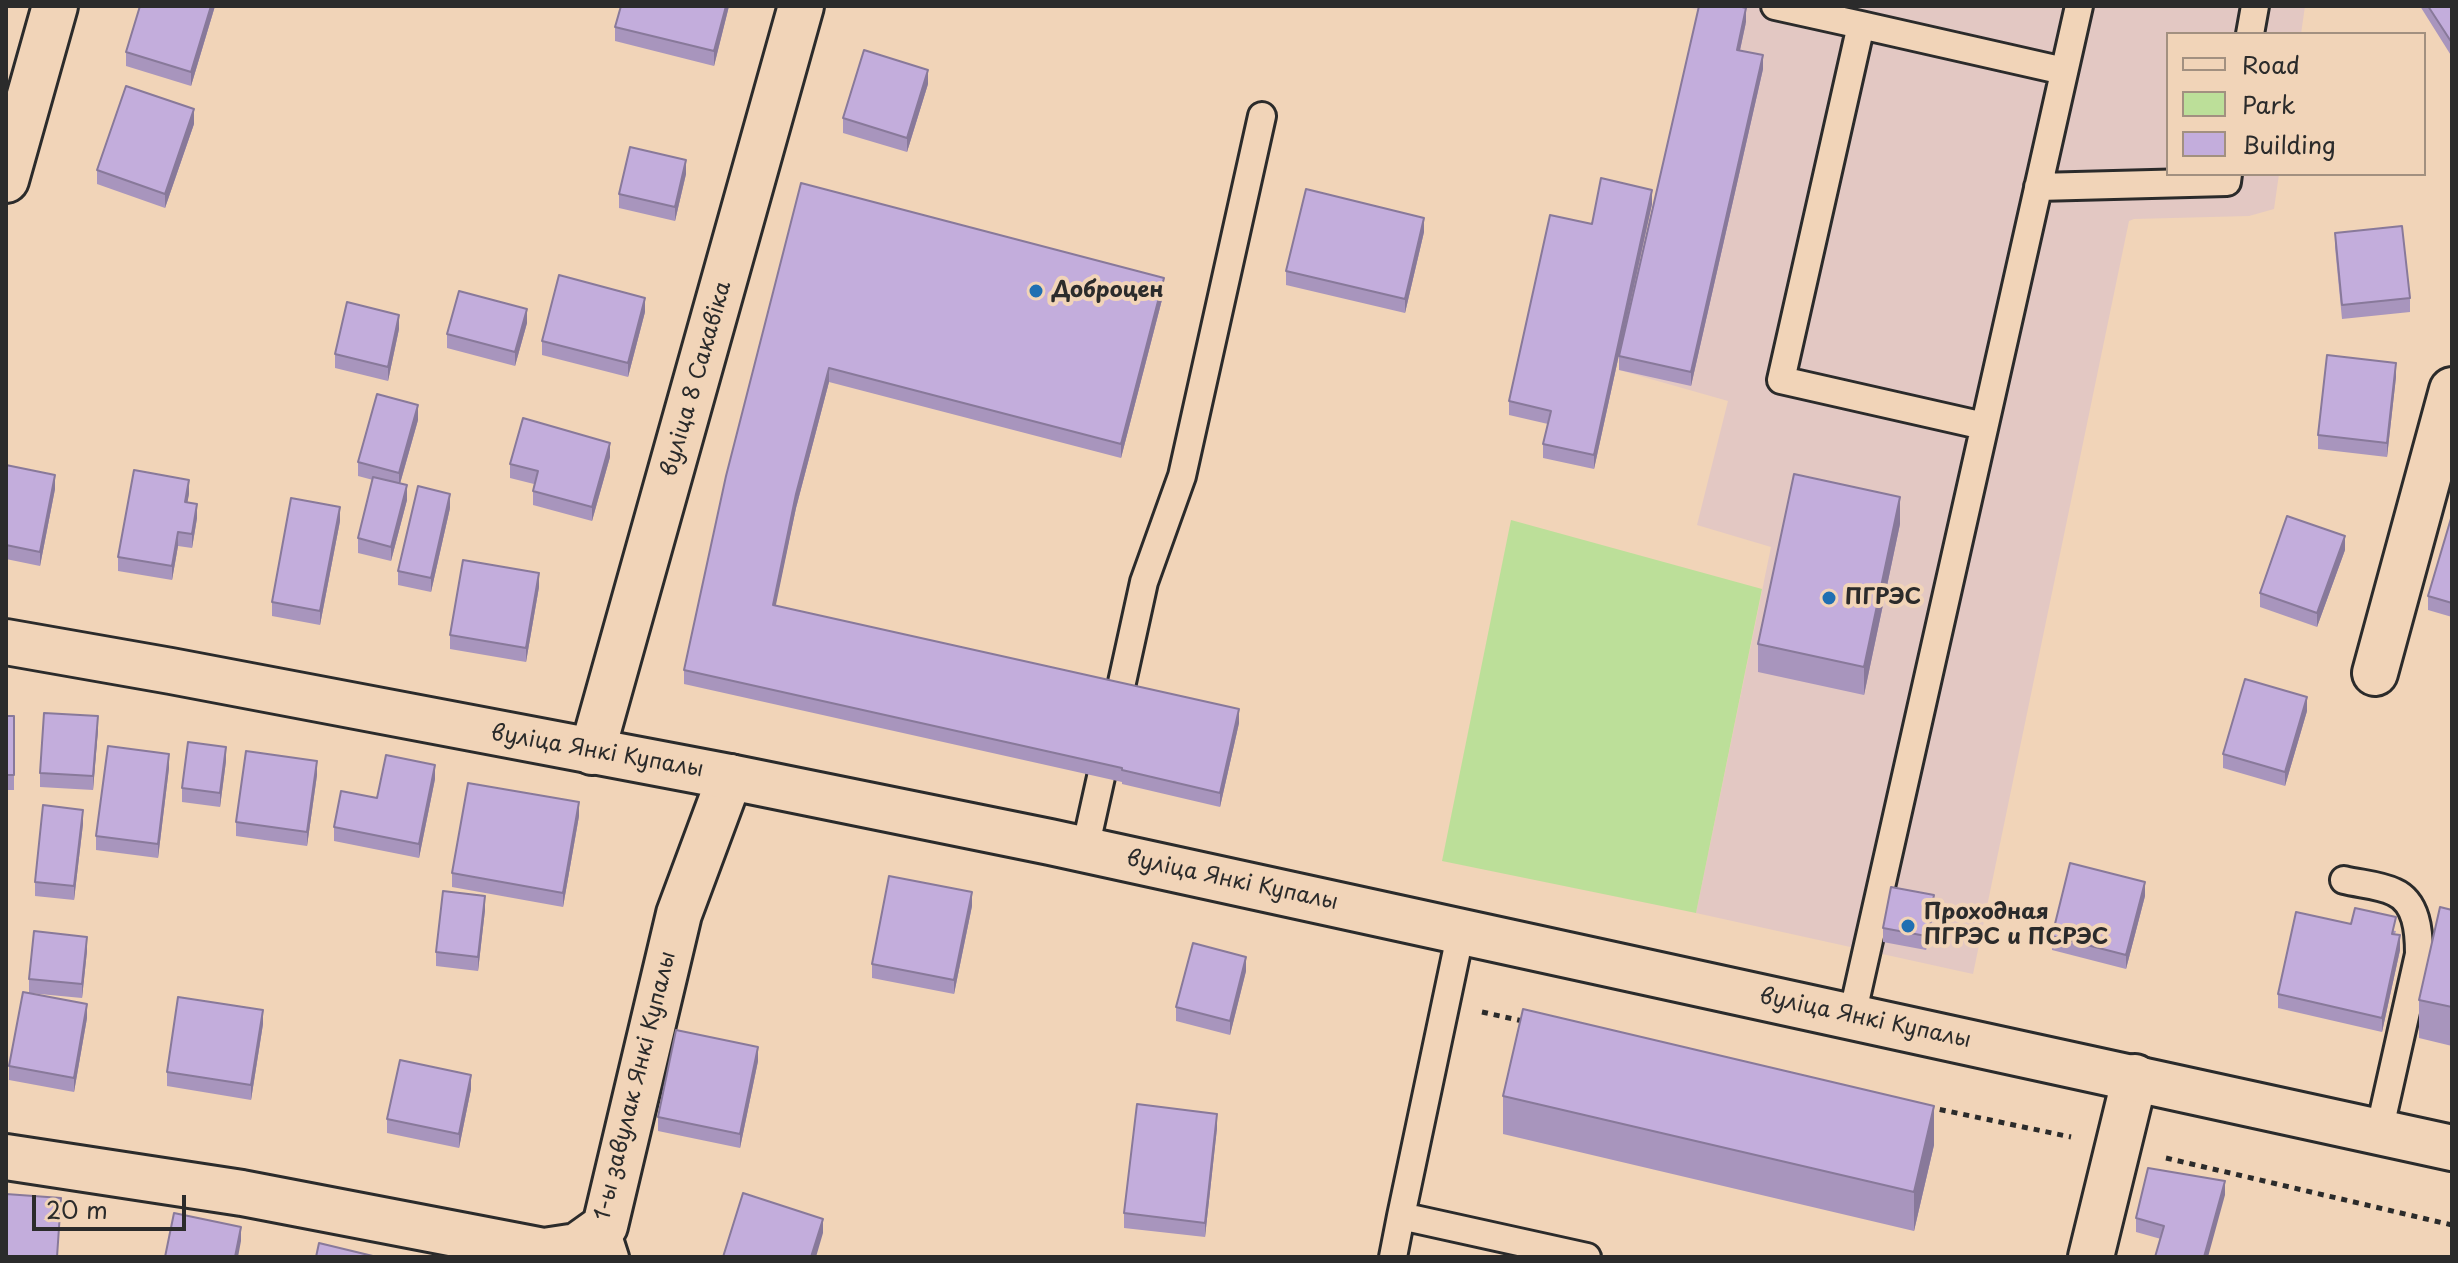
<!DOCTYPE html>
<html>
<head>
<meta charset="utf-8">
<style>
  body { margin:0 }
  #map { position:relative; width:2458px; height:1263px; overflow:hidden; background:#f1d4b8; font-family:"Playpen Sans",sans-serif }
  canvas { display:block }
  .frame { position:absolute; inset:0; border:8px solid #2b2b2b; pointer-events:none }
  .legend { position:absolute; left:2166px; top:32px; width:260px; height:144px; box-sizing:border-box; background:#f1d4b8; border:2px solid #a29080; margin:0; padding:10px 14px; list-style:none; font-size:24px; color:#2b2b2b }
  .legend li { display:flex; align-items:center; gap:16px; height:40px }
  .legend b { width:40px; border:2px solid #a29080 }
  .scale { position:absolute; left:32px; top:1195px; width:154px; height:36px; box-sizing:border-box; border:4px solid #2b2b2b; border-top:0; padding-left:10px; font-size:24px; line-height:28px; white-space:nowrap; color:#2b2b2b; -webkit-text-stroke:6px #f1d4b8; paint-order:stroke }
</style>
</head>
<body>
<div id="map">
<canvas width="2458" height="1263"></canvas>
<div class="frame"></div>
<ul class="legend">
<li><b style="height:10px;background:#f1d4b8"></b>Road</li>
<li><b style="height:22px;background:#bcdf99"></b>Park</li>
<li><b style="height:22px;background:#c3addc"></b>Building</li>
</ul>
<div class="scale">20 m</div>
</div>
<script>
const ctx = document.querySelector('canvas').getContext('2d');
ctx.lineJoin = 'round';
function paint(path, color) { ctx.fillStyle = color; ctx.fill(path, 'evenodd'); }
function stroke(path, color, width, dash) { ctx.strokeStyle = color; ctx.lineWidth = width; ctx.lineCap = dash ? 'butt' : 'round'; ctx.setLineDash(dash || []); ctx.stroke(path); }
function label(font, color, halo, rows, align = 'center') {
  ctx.font = font + ' "Playpen Sans",sans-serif'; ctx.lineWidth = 8; ctx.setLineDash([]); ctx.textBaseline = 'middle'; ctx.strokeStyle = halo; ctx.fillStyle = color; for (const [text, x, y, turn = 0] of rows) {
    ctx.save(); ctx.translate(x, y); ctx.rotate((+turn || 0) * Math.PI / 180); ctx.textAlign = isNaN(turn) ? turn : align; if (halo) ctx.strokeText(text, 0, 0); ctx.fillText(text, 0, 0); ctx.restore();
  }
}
paint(new Path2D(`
  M1686,6H2305L2301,34H2168V174H2279L2274,209L2249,216L2134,219L2129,221L1973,974L1696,913L1771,547L1697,525L1728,401L1619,370L1701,12Z`), '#e3c8c3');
paint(new Path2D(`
  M1511,520L1762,589L1696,913L1442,861Z`), '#bcdf99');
const lane = new Path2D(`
  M1775,6L1861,25
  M2250,34L2255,6
  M2038,187L2227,182L2228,174
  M1984,426L1781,380L1861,25L2064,71
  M1119,696L1144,582L1182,476L1262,116
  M1085,849L1101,777
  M2344,880C2360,884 2380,885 2394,892C2417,902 2419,932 2419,954L2379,1132
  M1461,931L1401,1216L1587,1257
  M1852,1016L2079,6
  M605,1226L615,1257
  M1393,1257L1401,1216`);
const street = new Path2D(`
  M2375,673L2452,390
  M592,752L801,6
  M6,1157L242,1193L544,1251L577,1246L605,1226L679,914L730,777
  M2091,1257L2135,1077`);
const secondary = new Path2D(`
  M6,180L55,6
  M6,642L171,671L730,777L1050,842L2452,1148`);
stroke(lane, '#2b2b2b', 32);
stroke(street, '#2b2b2b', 50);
stroke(secondary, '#2b2b2b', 50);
stroke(new Path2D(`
  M1482,1012L1527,1022
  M1928,1107L2071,1137
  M2166,1158L2452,1225`), '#2b2b2b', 5, [6, 6]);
stroke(lane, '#f1d4b8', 26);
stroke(street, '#f1d4b8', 44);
stroke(secondary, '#f1d4b8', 44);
paint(new Path2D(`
  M140,6H215L191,86L126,66V52Z
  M729,6L714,66L615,41V27Z
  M2420,6H2452V57Z
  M1746,22L1740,50L1763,69L1691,386L1619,370V356Z
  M928,84L907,152L843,133V118Z
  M194,124L165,208L97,184V170Z
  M686,174L675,221L619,208V194Z
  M801,183L1164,292L1121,458L829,382L796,508L775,606L1239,723L1220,807L1122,784V782L684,684V670Z
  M1652,204L1594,469L1543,458V444L1548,424L1509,415V401L1592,224Z
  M1424,232L1405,313L1286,285V271Z
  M2335,233L2410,298V312L2342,319L2335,247Z
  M645,312L628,377L542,355V341Z
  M527,323L515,366L447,348V334Z
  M399,329L388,381L335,368V354Z
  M2396,377L2387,457L2318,449V435Z
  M418,420L400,484L407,500L391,561L358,553V538L373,480L358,476V462Z
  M610,457L592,521L533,505V491L534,484L510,478V464Z
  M6,465L55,489L40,566L6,559Z
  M189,494L187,502L197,518L192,548L178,546L172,580L118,571V557Z
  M450,508L431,592L398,585V571Z
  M2452,515V617L2428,610V596Z
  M340,521L320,625L272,616V602Z
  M1900,524L1864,695L1758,672V644Z
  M2345,550L2317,627L2260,607V593Z
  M539,587L526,662L450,649V635Z
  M2307,711L2285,786L2223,768V754Z
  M6,716H14V790H6Z
  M98,730L93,790L40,787V773Z
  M226,761L220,807L182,802V788Z
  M169,768L158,858L96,850V836Z
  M317,775L307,846L236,836V822Z
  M435,779L419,858L334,841V827L377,798Z
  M579,816L563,907L452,887V873Z
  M83,824L74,900L35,896V882Z
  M2145,896L2126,969L2052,950V936Z
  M972,906L954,994L872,978V964Z
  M1934,909L1926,950L1883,942V928Z
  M485,910L478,971L436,966V952Z
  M2452,910V1046L2419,1038V1000Z
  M2351,924L2396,931L2395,934L2400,950L2382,1032L2278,1008V994Z
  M87,951L82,998L29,993V979Z
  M1246,971L1230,1035L1176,1021V1007Z
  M87,1018L74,1092L9,1080V1066Z
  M263,1024L251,1100L167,1086V1072Z
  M758,1061L740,1148L658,1131V1117Z
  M471,1089L459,1148L387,1133V1119Z
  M1503,1096L1934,1145L1914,1231L1503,1134Z
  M1217,1128L1205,1237L1124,1228V1213Z
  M2225,1195L2161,1239L2136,1232V1218Z`), '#a895bd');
paint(new Path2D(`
  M211,6H215L191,86V72Z
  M726,6H729L714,66V51Z
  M1746,8V22L1737,64V50Z
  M1763,55V69L1691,386V372Z
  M928,70V84L907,152V138Z
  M194,109V124L165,208V194Z
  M686,160V174L675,221V207Z
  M1652,190V204L1594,469V455Z
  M1424,218V232L1405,313V299Z
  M1164,278V292L1121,458V444Z
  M645,298V312L628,377V363Z
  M527,309V323L515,366V352Z
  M399,315V329L388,381V367Z
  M2396,363V377L2387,457V443Z
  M829,368V382L796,508L773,619V605L796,494Z
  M418,405V420L399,487V473Z
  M610,443V457L592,521V507Z
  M55,475V489L40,566V552Z
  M189,480V494L185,516V502Z
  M407,485V500L391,561V547Z
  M450,494V508L431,592V578Z
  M1900,497V524L1864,695V667Z
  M197,504V518L192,548V534Z
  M340,507V521L320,625V611Z
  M178,532V546L172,580V566Z
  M2345,536V550L2317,627V613Z
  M539,573V587L526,662V648Z
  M2307,697V711L2285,786V772Z
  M1239,709V723L1220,807V793Z
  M98,716V730L93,790V776Z
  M226,747V761L220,807V793Z
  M169,754V768L158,858V844Z
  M317,761V775L307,846V832Z
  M435,765V779L419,858V844Z
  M579,802V816L563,907V893Z
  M83,810V824L74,900V886Z
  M2145,882V896L2126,969V955Z
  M972,892V906L954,994V980Z
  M1934,895V909L1926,950V936Z
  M485,896V910L478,971V957Z
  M2400,935V950L2382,1032V1018Z
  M87,937V951L82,998V984Z
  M1246,957V971L1230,1035V1021Z
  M87,1004V1018L74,1092V1078Z
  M263,1010V1024L251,1100V1085Z
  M758,1047V1061L740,1148V1134Z
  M471,1075V1089L459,1148V1134Z
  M1934,1106V1145L1914,1231V1192Z
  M1217,1114V1128L1205,1237V1223Z
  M2225,1181V1195L2208,1257H2204Z
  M823,1219V1233L816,1257H811Z
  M241,1227V1241L238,1257H235Z`), '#88799a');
const building = new Path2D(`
  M140,6H211L191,72L126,52Z
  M621,6H726L714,51L615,27Z
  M1699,6H1738L1746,8L1737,50L1763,55L1691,372L1619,356Z
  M2428,6H2452V43Z
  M864,50L928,70L907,138L843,118Z
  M126,86L194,109L165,194L97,170Z
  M630,147L686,160L675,207L619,194Z
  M1601,178L1652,190L1594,455L1543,444L1551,411L1509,401L1550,215L1592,224Z
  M801,183L1164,278L1121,444L829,368L796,494L773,605L1239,709L1220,793L1122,770V768L684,670L726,476Z
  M1306,189L1424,218L1405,299L1286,271Z
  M2402,226L2410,298L2342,305L2335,233Z
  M559,275L645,298L628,363L542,341Z
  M459,291L527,309L515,352L447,334Z
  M347,302L399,315L388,367L335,354Z
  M2327,355L2396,363L2387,443L2318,435Z
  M377,394L418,405L399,473L358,462Z
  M523,418L610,443L592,507L533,491L538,471L510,464Z
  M6,465L55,475L40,552L6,545Z
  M134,470L189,480L185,502L197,504L192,534L178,532L172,566L118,557Z
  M1794,474L1900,497L1864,667L1758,644Z
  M373,477L407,485L391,547L358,538Z
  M418,486L450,494L431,578L398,571Z
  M291,498L340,507L320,611L272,602Z
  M2452,515V603L2428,596Z
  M2287,516L2345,536L2317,613L2260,593Z
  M463,560L539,573L526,648L450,635Z
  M2245,679L2307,697L2285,772L2223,754Z
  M44,713L98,716L93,776L40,773Z
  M6,716H14V775H6Z
  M188,742L226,747L220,793L182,788Z
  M108,746L169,754L158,844L96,836Z
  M246,751L317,761L307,832L236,822Z
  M386,755L435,765L419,844L334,827L341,791L377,798Z
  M468,783L579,802L563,893L452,873Z
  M43,805L83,810L74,886L35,882Z
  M2070,863L2145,882L2126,955L2052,936Z
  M889,876L972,892L954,980L872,964Z
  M1891,887L1934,895L1926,936L1883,928Z
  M443,891L485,896L478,957L436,952Z
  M2440,907L2452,910V1007L2419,1000Z
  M2355,908L2396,917L2392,934L2400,935L2382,1018L2278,994L2296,912L2351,924Z
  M34,931L87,937L82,984L29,979Z
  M1193,943L1246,957L1230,1021L1176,1007Z
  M23,992L87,1004L74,1078L9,1066Z
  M178,997L263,1010L251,1085L167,1072Z
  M1523,1009L1934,1106L1914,1192L1503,1096Z
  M676,1030L758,1047L740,1134L658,1117Z
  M400,1060L471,1075L459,1134L387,1119Z
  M1137,1104L1217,1114L1205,1223L1124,1213Z
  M2148,1168L2225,1181L2204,1257H2155L2164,1226L2136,1218Z
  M743,1193L823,1219L811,1257H723Z
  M6,1194L61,1198L57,1257H6Z
  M174,1213L241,1227L235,1257H165Z
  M319,1243L377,1257H316Z`);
paint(building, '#c3addc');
stroke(building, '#88799a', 2);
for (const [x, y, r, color] of [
  [1036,291,8,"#1f6fb2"],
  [1829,598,8,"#1f6fb2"],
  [1908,926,8,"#1f6fb2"]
]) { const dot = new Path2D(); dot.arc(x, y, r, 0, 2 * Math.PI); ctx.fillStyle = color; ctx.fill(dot); stroke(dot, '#f1d4b8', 3); }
label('bold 22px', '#2b2b2b', '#f1d4b8', [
  ["Доброцен",1052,291],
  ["ПГРЭС",1845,598],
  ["Проходная",1924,913],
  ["ПГРЭС и ПСРЭС",1924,938]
], 'left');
label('22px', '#2b2b2b', '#f1d4b8', [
  ["вуліца 8 Сакавіка",697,379,-74],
  ["вуліца Янкі Купалы",597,752,10],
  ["вуліца Янкі Купалы",1232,881,12],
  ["вуліца Янкі Купалы",1865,1019,12],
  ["1-ы завулак Янкі Купалы",636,1086,-76]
]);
</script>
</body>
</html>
